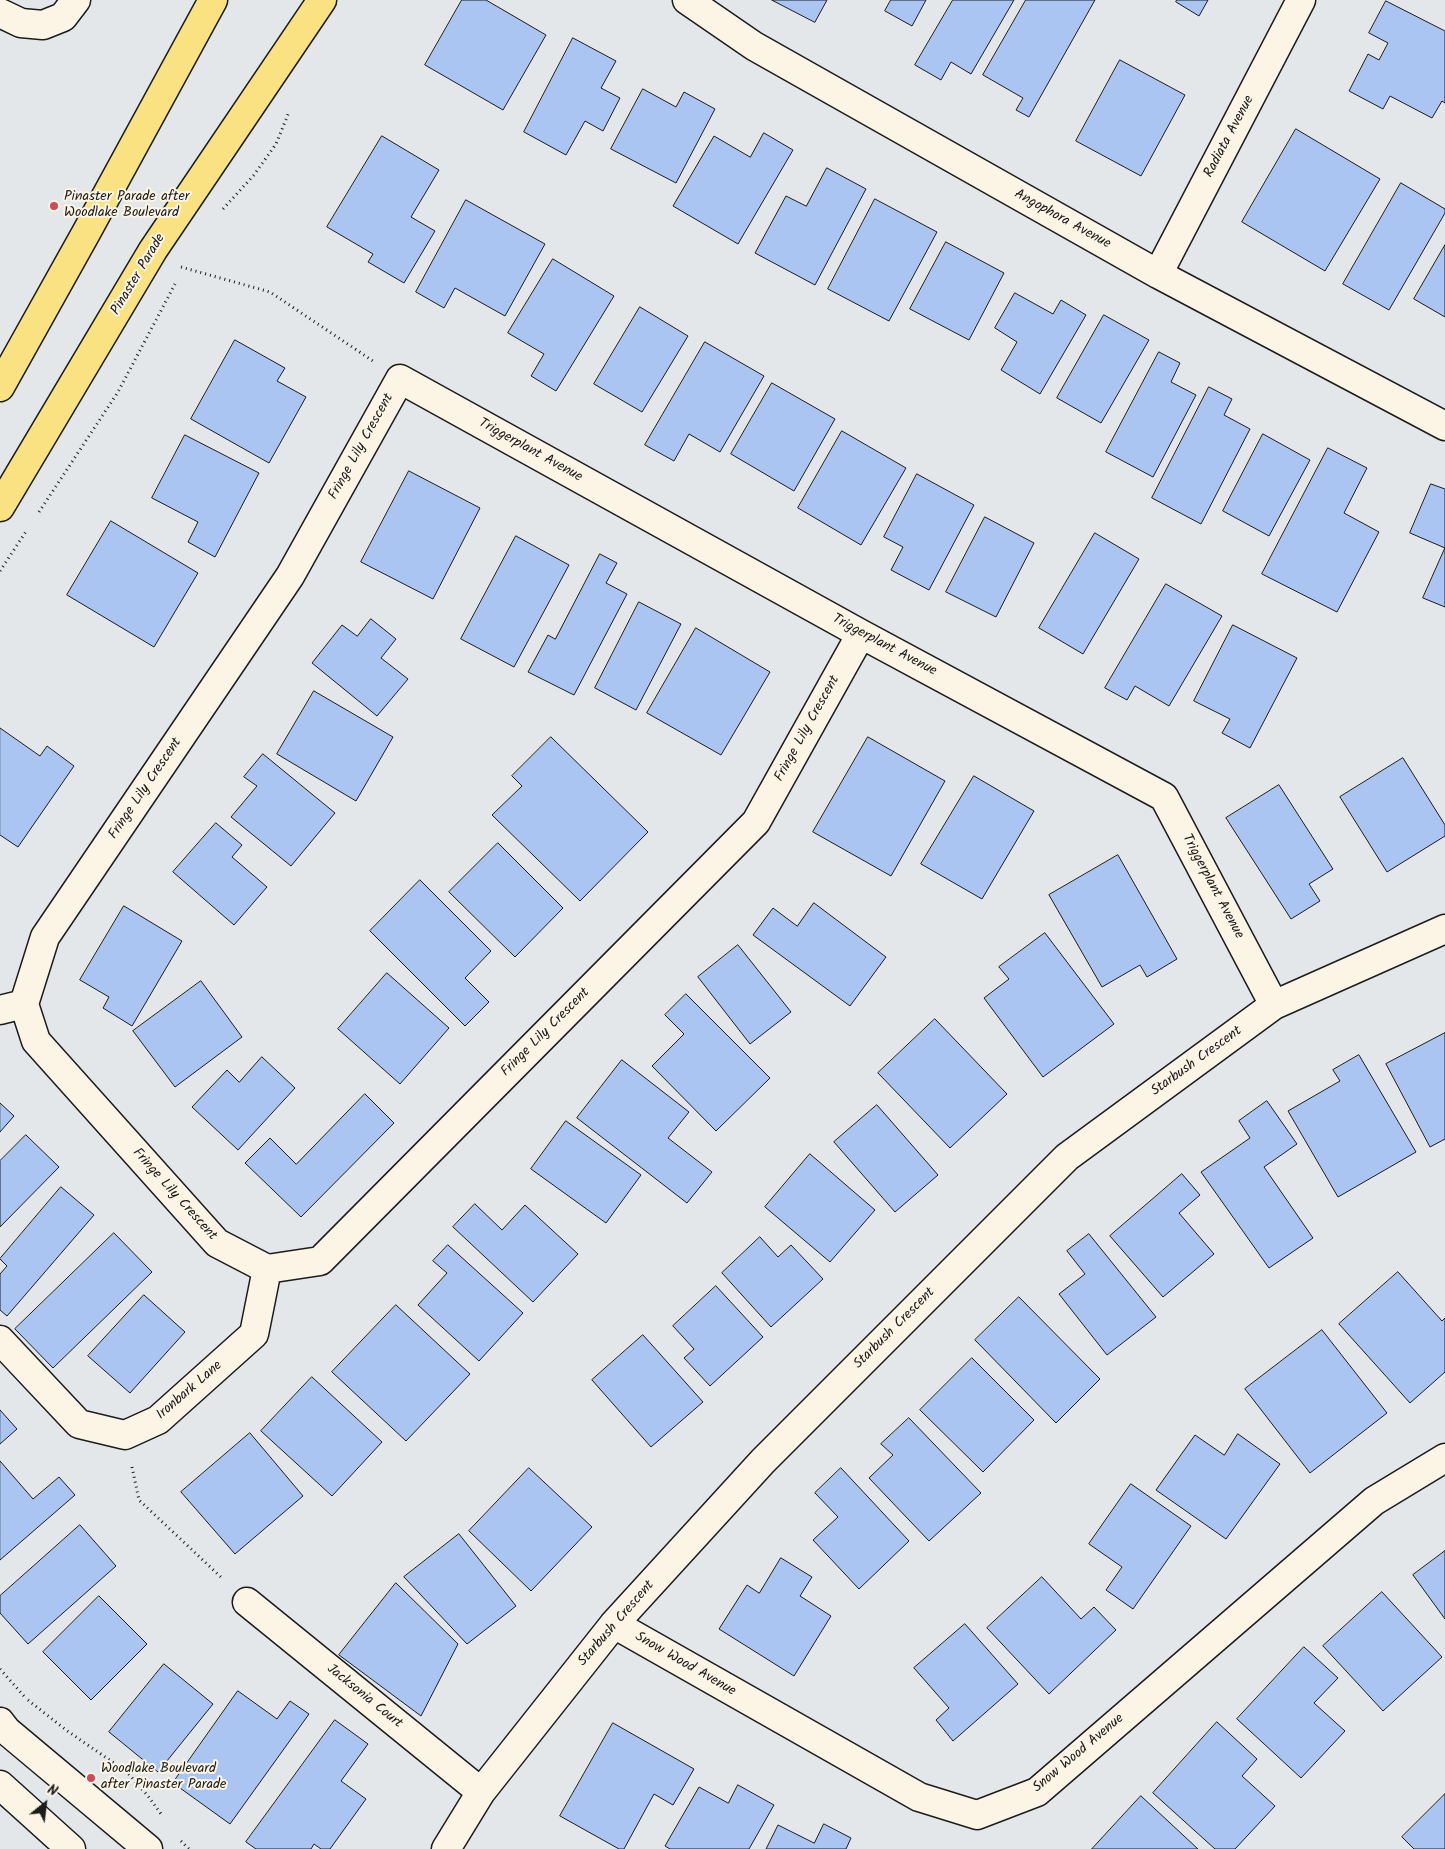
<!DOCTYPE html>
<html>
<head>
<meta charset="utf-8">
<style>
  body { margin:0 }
  #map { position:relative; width:1445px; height:1849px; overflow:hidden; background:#e4e7e9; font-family:Kalam,sans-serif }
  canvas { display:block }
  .north { position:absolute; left:20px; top:1779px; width:50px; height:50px; -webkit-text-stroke:4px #fcf5e5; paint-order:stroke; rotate:29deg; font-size:14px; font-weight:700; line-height:20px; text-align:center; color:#1c1c1c }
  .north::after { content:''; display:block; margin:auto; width:18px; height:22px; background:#1c1c1c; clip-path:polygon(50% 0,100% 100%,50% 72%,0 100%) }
</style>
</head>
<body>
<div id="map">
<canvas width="1445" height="1849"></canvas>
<div class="north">N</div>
</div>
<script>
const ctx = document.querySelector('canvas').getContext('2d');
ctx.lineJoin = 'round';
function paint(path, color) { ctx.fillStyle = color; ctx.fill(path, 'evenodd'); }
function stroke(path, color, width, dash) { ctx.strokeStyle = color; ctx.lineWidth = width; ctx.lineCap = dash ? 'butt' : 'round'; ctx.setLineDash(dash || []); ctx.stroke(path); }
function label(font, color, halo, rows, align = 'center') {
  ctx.font = font + ' Kalam,sans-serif'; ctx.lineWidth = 4; ctx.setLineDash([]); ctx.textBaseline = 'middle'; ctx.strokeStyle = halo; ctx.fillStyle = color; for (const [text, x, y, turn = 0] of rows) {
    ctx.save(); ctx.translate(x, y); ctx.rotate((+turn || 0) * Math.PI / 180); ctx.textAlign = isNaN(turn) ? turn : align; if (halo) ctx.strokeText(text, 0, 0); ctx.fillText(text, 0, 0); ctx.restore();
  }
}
const building = new Path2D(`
  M462,0H486L546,35L503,110L425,65Z
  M772,0H827L815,22Z
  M891,0H926L912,26L885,11Z
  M953,0H1014L971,74L951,62L941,80L915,65Z
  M1026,0H1095L1029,117L1016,110L1023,98L983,75Z
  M1177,0H1208L1199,16L1176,2Z
  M1386,1L1445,31V103L1442,101L1432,118L1390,96L1383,109L1349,91L1368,54L1379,60L1388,43L1369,33Z
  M573,38L616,61L601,88L620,98L603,131L585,121L566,155L524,132Z
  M1120,60L1185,95L1141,176L1076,141Z
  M643,89L676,107L684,92L715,109L676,183L611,149Z
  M1296,129L1380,179L1325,271L1242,222Z
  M764,133L793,150L738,244L673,206L714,136L750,157Z
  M382,136L439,170L411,217L435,231L404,283L368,262L373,254L327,227Z
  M827,168L866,189L815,285L755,253L786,196L806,206Z
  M1401,183L1445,209V213L1389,310L1343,284Z
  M875,199L937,232L889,321L828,289Z
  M466,200L545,244L505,316L455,288L444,308L416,292Z
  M946,242L1004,273L969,340L910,309Z
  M1445,245V317L1414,299Z
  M553,259L614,296L556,391L531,376L544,354L508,333Z
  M1015,293L1053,314L1061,300L1086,315L1040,394L1001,370L1017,342L995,328Z
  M640,307L688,336L642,412L594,384Z
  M1104,315L1149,340L1101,423L1057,398Z
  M235,340L285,368L277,381L306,397L269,463L191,419Z
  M705,342L764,376L720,452L689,434L674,461L645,445Z
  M1159,352L1180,363L1171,382L1196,395L1153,477L1106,452Z
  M772,383L835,419L794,491L731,454Z
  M1209,387L1232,399L1224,415L1250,429L1201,524L1152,498Z
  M842,431L906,468L861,545L798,508Z
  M1263,434L1310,460L1269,536L1223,511Z
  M185,435L259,473L215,557L188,542L198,522L152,498Z
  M1328,448L1367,468L1344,513L1379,532L1337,612L1262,574Z
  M409,471L480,508L433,599L361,562Z
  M917,474L974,505L929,590L891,570L903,547L884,537Z
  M1431,484L1445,489V548L1410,533Z
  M985,517L1034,543L996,617L946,592Z
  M111,521L198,573L154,647L67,595Z
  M1095,533L1139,559L1083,654L1039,628Z
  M516,536L569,565L514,667L461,639Z
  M1445,548V607L1423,598Z
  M600,554L617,563L606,583L627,594L574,695L528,672L548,635L555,639Z
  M1166,584L1222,616L1169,706L1135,686L1127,700L1105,688Z
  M639,602L681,624L636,710L595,688Z
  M371,619L396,639L381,658L408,679L377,716L312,663L342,625L357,636Z
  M1233,625L1297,658L1250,748L1222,733L1230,719L1194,701Z
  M696,628L770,672L721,755L647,713Z
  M314,691L393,737L356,801L277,754Z
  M0,728L40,756L47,746L74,766L18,847L0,835Z
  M551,737L648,832L580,901L492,815L522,786L512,776Z
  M868,737L945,781L891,876L813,832Z
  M263,754L335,813L291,866L231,817L257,786L244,777Z
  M1403,758L1445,825V836L1387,872L1340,797Z
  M974,776L1034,811L982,899L921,864Z
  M1279,785L1333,869L1309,884L1320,901L1291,919L1226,818Z
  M216,823L242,845L232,857L267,887L234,925L173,872Z
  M498,843L563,908L515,957L449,892Z
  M1118,855L1177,959L1147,977L1140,965L1102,987L1049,895Z
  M420,880L491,951L465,978L489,1002L465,1026L370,931Z
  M814,903L886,957L850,1006L753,935L773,908L797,926Z
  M124,906L182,941L132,1026L103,1008L109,997L80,980Z
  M1045,933L1114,1024L1043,1077L984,998L1009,979L999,967Z
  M738,945L791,1012L750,1044L698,977Z
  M387,973L449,1028L400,1084L338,1029Z
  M201,981L242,1037L175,1087L133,1031Z
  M686,994L770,1078L716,1131L652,1066L684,1034L665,1015Z
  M935,1019L1007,1094L950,1148L878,1073Z
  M1445,1033V1139L1430,1147L1386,1064Z
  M1359,1055L1416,1152L1338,1197L1288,1111L1340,1081L1333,1070Z
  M262,1057L295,1088L238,1150L192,1107L227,1070L239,1082Z
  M622,1060L689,1112L668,1138L712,1172L687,1203L577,1118Z
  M365,1094L394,1123L301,1217L245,1163L270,1138L296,1164Z
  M1267,1101L1297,1144L1264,1167L1313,1238L1269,1268L1201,1172L1250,1138L1239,1121Z
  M0,1103L14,1116L0,1132Z
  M877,1105L938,1175L895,1212L834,1142Z
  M566,1121L641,1175L606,1223L531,1169Z
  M26,1135L59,1167L0,1227V1161Z
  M810,1154L875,1210L830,1262L765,1207Z
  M1182,1174L1200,1195L1179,1213L1214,1254L1163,1297L1110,1236Z
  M61,1187L94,1215L7,1316L0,1310V1274L7,1266L0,1259Z
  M475,1204L502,1230L525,1205L578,1254L533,1302L453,1227Z
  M114,1233L152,1272L53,1368L15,1329Z
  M1089,1234L1156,1317L1107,1355L1059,1294L1085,1274L1067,1251Z
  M760,1237L778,1257L791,1245L823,1279L771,1327L722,1273Z
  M448,1245L523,1313L479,1361L418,1305L447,1273L433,1261Z
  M1398,1272L1442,1321L1445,1318V1372L1410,1403L1339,1324Z
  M716,1286L763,1337L710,1386L684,1358L694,1349L673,1326Z
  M144,1295L185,1332L130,1393L88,1356Z
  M1019,1297L1100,1379L1056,1423L975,1340Z
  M396,1305L470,1374L406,1441L332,1372Z
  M1322,1330L1387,1413L1310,1473L1245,1389Z
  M643,1335L703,1402L651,1447L592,1380Z
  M972,1358L1034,1420L983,1472L920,1410Z
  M312,1377L382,1442L332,1496L261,1431Z
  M0,1410L17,1429L0,1444Z
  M909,1418L981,1493L929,1541L869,1478L893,1455L881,1444Z
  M250,1433L303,1496L235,1554L181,1492Z
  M1238,1434L1280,1464L1226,1539L1156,1490L1195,1435L1224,1455Z
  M0,1461L33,1499L59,1477L75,1495L0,1560Z
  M529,1468L592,1527L531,1591L469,1531Z
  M841,1468L909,1541L859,1589L813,1540L838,1517L815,1493Z
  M1131,1484L1191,1526L1133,1609L1106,1590L1122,1567L1089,1544Z
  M80,1525L116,1566L28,1644L0,1613V1596Z
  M459,1534L516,1606L467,1644L404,1577Z
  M1445,1551V1619L1413,1575Z
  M781,1558L812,1577L800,1596L831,1616L794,1676L719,1629L747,1585L759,1593Z
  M1042,1577L1081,1619L1094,1607L1116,1630L1049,1694L987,1628Z
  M396,1583L458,1644L421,1716L339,1655Z
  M1382,1592L1442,1657L1383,1711L1323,1646Z
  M99,1596L147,1644L91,1700L43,1652Z
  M965,1624L1018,1684L953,1741L936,1720L949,1708L914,1668Z
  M1304,1647L1338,1678L1314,1703L1345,1731L1301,1778L1237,1719Z
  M164,1664L213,1704L158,1772L109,1732Z
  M238,1691L277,1719L290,1701L309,1714L230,1824L173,1783Z
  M335,1720L368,1744L341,1781L366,1799L330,1849H321L314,1844L311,1849H256L246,1842Z
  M1217,1722L1257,1759L1242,1776L1275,1806L1235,1849H1215L1153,1793Z
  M613,1723L694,1769L673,1805L654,1794L624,1849H619L560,1816Z
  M738,1785L774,1805L749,1849H670L665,1846L699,1787L728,1803Z
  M1445,1794V1849H1414L1402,1837Z
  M1141,1796L1198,1849H1092Z
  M824,1824L851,1838L846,1849H766L778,1825L814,1843Z`);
paint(building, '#abc5f2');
stroke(building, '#1c1c1c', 1);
const minor = new Path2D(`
  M687,0L754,46L1158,274L1445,426
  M0,13L21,23L43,25L63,17L76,0
  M1158,274L1301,0
  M861,634L756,822L320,1261L267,1269L217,1243L36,1041L24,1004L45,937L290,576L400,379L861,634L1164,797L1274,1005
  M0,1010L24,1004
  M0,1340L79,1424L125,1435L158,1420L254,1334L267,1269
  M247,1602L481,1792
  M614,1624L919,1797L977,1815L1037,1792L1374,1501L1445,1458
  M0,1722L7,1731L148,1849
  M0,1785L71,1849
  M446,1849L481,1792L614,1624L763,1461L1067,1157L1274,1005L1445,929`);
const major = new Path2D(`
  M0,387L86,233L213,0
  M0,507L153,250L322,0`);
stroke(minor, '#1c1c1c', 31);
stroke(major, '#1c1c1c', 31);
stroke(new Path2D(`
  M223,209L254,175L276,144L289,112
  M181,267L270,292L373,361
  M39,512L118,392L175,284
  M0,571L27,530
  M132,1467L139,1500L223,1579
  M0,1669L24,1696
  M28,1700L66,1730L127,1772L148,1796L161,1814
  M181,1841L189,1849`), '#1c1c1c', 3, [1, 4]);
stroke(minor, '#fcf5e5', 28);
stroke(major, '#fae181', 28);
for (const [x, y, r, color] of [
  [54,206,5,"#d1495b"],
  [91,1778,5,"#d1495b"]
]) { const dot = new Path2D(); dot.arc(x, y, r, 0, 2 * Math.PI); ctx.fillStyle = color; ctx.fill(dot); stroke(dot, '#fcf5e5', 2); }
label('14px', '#1c1c1c', '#fcf5e5', [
  ["Radiata Avenue",1230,137,-62],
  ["Angophora Avenue",1062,220,29],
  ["Pinaster Parade",139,275,-59],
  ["Fringe Lily Crescent",362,447,-61],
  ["Triggerplant Avenue",530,451,29],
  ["Triggerplant Avenue",884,646,28],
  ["Fringe Lily Crescent",808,729,-61],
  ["Fringe Lily Crescent",146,789,-56],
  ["Triggerplant Avenue",1212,887,62],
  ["Fringe Lily Crescent",546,1033,-45],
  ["Starbush Crescent",1197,1062,-36],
  ["Fringe Lily Crescent",174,1195,48],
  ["Starbush Crescent",895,1329,-45],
  ["Ironbark Lane",190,1391,-41],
  ["Starbush Crescent",617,1624,-49],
  ["Snow Wood Avenue",685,1665,30],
  ["Jacksonia Court",364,1697,39],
  ["Snow Wood Avenue",1079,1754,-40]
]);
label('14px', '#1c1c1c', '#fcf5e5', [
  ["Pinaster Parade after",64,198],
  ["Woodlake Boulevard",64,214],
  ["Woodlake Boulevard",101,1770],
  ["after Pinaster Parade",101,1786]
], 'left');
</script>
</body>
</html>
